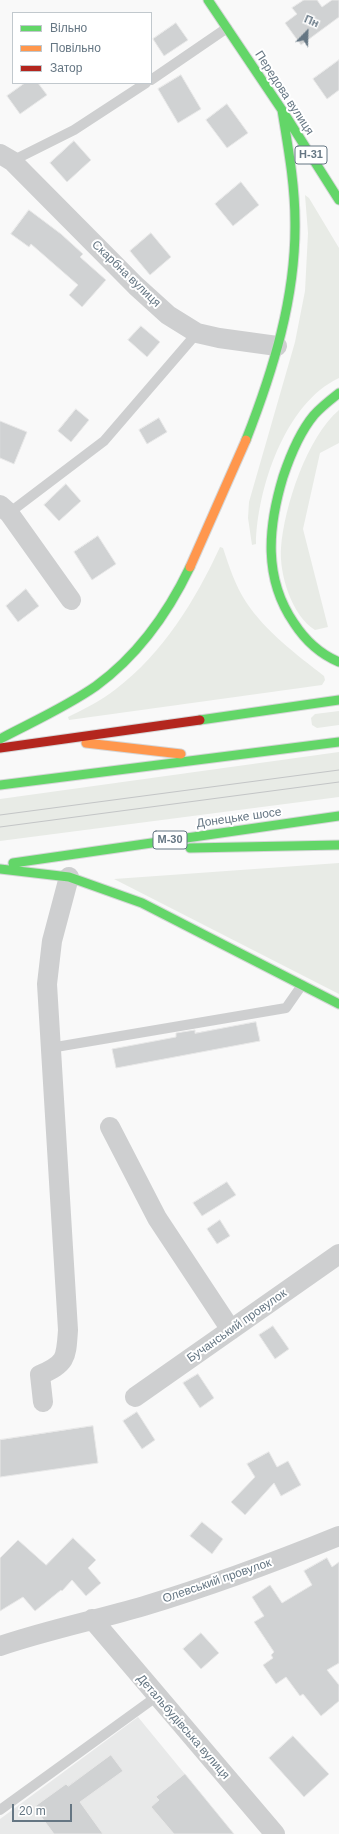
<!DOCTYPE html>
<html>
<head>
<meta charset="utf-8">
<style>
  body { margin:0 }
  #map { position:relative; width:339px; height:1834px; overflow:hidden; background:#f9f9f9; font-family:Helvetica,sans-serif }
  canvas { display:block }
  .legend { position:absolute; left:12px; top:12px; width:140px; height:72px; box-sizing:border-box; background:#fff; border:1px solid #c1c8cd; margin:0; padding:5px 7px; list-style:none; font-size:12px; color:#657683 }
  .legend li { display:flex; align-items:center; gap:8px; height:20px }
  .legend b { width:20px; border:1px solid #c1c8cd }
  .north { position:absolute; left:287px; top:12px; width:40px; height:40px; -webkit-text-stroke:3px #fff; paint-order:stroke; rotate:23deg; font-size:11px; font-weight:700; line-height:16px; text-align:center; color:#657683 }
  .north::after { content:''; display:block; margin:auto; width:14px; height:18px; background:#657683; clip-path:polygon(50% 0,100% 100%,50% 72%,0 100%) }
  .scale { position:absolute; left:12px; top:1804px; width:60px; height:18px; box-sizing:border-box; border:2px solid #657683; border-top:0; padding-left:5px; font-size:12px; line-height:14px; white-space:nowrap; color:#657683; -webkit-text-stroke:3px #fff; paint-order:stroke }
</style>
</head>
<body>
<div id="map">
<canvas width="339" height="1834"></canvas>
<ul class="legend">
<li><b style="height:5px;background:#63d668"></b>Вільно</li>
<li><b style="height:5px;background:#ff974d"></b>Повільно</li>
<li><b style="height:5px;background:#b3261e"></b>Затор</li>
</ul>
<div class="north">Пн</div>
<div class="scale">20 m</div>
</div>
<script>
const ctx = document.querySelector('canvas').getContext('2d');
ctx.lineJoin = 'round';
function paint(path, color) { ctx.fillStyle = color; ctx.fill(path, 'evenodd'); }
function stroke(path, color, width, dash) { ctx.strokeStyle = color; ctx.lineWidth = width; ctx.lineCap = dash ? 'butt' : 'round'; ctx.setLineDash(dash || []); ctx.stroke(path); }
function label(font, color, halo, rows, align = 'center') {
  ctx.font = font + ' Helvetica,sans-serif'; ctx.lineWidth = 4; ctx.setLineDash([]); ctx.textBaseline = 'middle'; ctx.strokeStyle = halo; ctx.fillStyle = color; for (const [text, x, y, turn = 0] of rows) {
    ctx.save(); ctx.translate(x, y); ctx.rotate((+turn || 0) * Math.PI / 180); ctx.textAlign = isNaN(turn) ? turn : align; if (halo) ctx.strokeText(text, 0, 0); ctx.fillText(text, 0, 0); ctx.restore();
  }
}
paint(new Path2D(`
  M138,1717L234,1834H0V1819Z`), '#e8e9e9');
paint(new Path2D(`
  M305,195L309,198L339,248V378C285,403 257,489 256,544L252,545L248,518L249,502L295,342L305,291L308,233Z
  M339,410V443L320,453L303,529L328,627L315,630C292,616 279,574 281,548C284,507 307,437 339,410Z
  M220,547L223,548C229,566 235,585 246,602C266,632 296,654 324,676L325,680L322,685L69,720L68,717C84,709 101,701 116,689C163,653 195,601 220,547Z
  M339,711V725L317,728L312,725L311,718L315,714Z
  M339,752V797L0,841V799Z
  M339,863V994L114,879Z`), '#e8ebe6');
const building = new Path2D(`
  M304,0H317L322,7L332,0H339V17L301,45L285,23L297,14L292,8Z
  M176,23L188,40L164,56L153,39Z
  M339,60V90L327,99L313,79Z
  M181,75L201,109L178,123L158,89Z
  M25,83H38L47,95L20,114L7,96Z
  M227,104L248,133L227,148L206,120Z
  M74,141L91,160L67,182L50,163Z
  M241,182L259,205L233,226L215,204Z
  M29,210L61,234L83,254L80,257L106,280L82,307L69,295L78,285L31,244L29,247L11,234Z
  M151,233L171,257L150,275L130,251Z
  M141,326L160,342L147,357L128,340Z
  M76,409L89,420L71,442L58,431Z
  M159,418L167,432L147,444L139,430Z
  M0,421L27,432L14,464L0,458Z
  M66,484L81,501L59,521L44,505Z
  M98,536L116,564L92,580L74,552Z
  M26,589L39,606L18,622L6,606Z
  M256,1022L260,1041L116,1068L112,1049L176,1037V1033L195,1030V1033Z
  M227,1182L236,1195L202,1216L193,1203Z
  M220,1220L230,1236L217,1244L207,1229Z
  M273,1326L289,1349L275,1359L259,1335Z
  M198,1374L214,1398L200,1408L183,1383Z
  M137,1412L155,1440L142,1449L123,1421Z
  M93,1426L98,1463L0,1477V1440Z
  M269,1452L277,1467L288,1461L301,1485L281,1496L274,1483L245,1515L231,1502L255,1477L247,1464Z
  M202,1522L223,1539L212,1554L190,1536Z
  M73,1538L96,1560L88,1568L101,1583L86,1596L72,1580L62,1591L61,1590L35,1611L23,1597L0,1611V1558L18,1540L46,1565Z
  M327,1558L332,1567L339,1562V1663L327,1670L339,1685V1701L321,1716L303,1694L300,1696L286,1677L276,1684L263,1665L273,1658L271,1655L274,1652L254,1622L264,1616L252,1597L270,1585L282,1603L312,1585L304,1571Z
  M201,1633L219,1653L201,1669L183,1649Z
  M293,1736L329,1774L304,1797L269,1758Z
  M111,1755L123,1771L80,1802L103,1834H54L34,1807L66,1784L68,1786Z
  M185,1774L234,1834H174L151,1807L159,1800L156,1797Z`);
paint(building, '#d0d2d3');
stroke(building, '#e8e8e8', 1);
const fast = new Path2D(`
  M208,0L282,110L339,200
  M339,393C330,400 321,407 314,415C299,433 290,456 283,477C268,527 263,578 294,623C305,640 320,654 339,662
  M246,440C273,371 296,297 295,222C295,184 288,147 282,110
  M200,720L339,700
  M0,739C32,722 66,707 96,686C137,656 168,613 190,567
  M0,785L339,742
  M190,848L339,845
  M13,863L339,816
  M0,869L69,877L142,903L339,1004`);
const slow = new Path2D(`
  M190,567L246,440
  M86,743L181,754`);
const jam = new Path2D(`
  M0,748L200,720`);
stroke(fast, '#d5d6d7', 11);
stroke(slow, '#d5d6d7', 11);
stroke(jam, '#d5d6d7', 11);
stroke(new Path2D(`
  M151,80L227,28
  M12,161L74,130L146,83
  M9,513L104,441L197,333
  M50,1048L286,1008L302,985
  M0,1810L156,1697`), '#cecfd0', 10);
stroke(new Path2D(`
  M0,154L12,161L136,286L168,315L197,333L219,338L277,346
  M0,505L9,513L71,600
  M110,1127L157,1218L231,1330
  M135,1397L339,1254
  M43,1402L40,1375C67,1363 66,1358 68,1330L47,984L52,941L69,877
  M92,1619L275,1834
  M0,1646C47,1630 96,1620 144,1606C210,1586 275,1562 339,1536`), '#cecfd0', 20);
stroke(fast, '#63d668', 9);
stroke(slow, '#ff974d', 9);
stroke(jam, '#b3261e', 9);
stroke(new Path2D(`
  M0,815L339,770
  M0,827L339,782`), '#c3c5c6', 1);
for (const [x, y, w] of [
  [311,155,32],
  [170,840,34]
]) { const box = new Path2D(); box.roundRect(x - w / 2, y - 9, w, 18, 3); ctx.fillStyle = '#fff'; ctx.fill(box); stroke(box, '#657683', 1); }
label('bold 11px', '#657683', null, [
  ["Н-31",311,155],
  ["М-30",170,840]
]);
label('12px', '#657683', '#fff', [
  ["Передова вулиця",284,93,57],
  ["Скарбна вулиця",126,274,44],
  ["Донецьке шосе",239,818,-8],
  ["Бучанський провулок",237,1326,-35],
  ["Олевський провулок",217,1581,-19],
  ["Детальбудівська вулиця",183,1727,49]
]);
</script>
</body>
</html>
